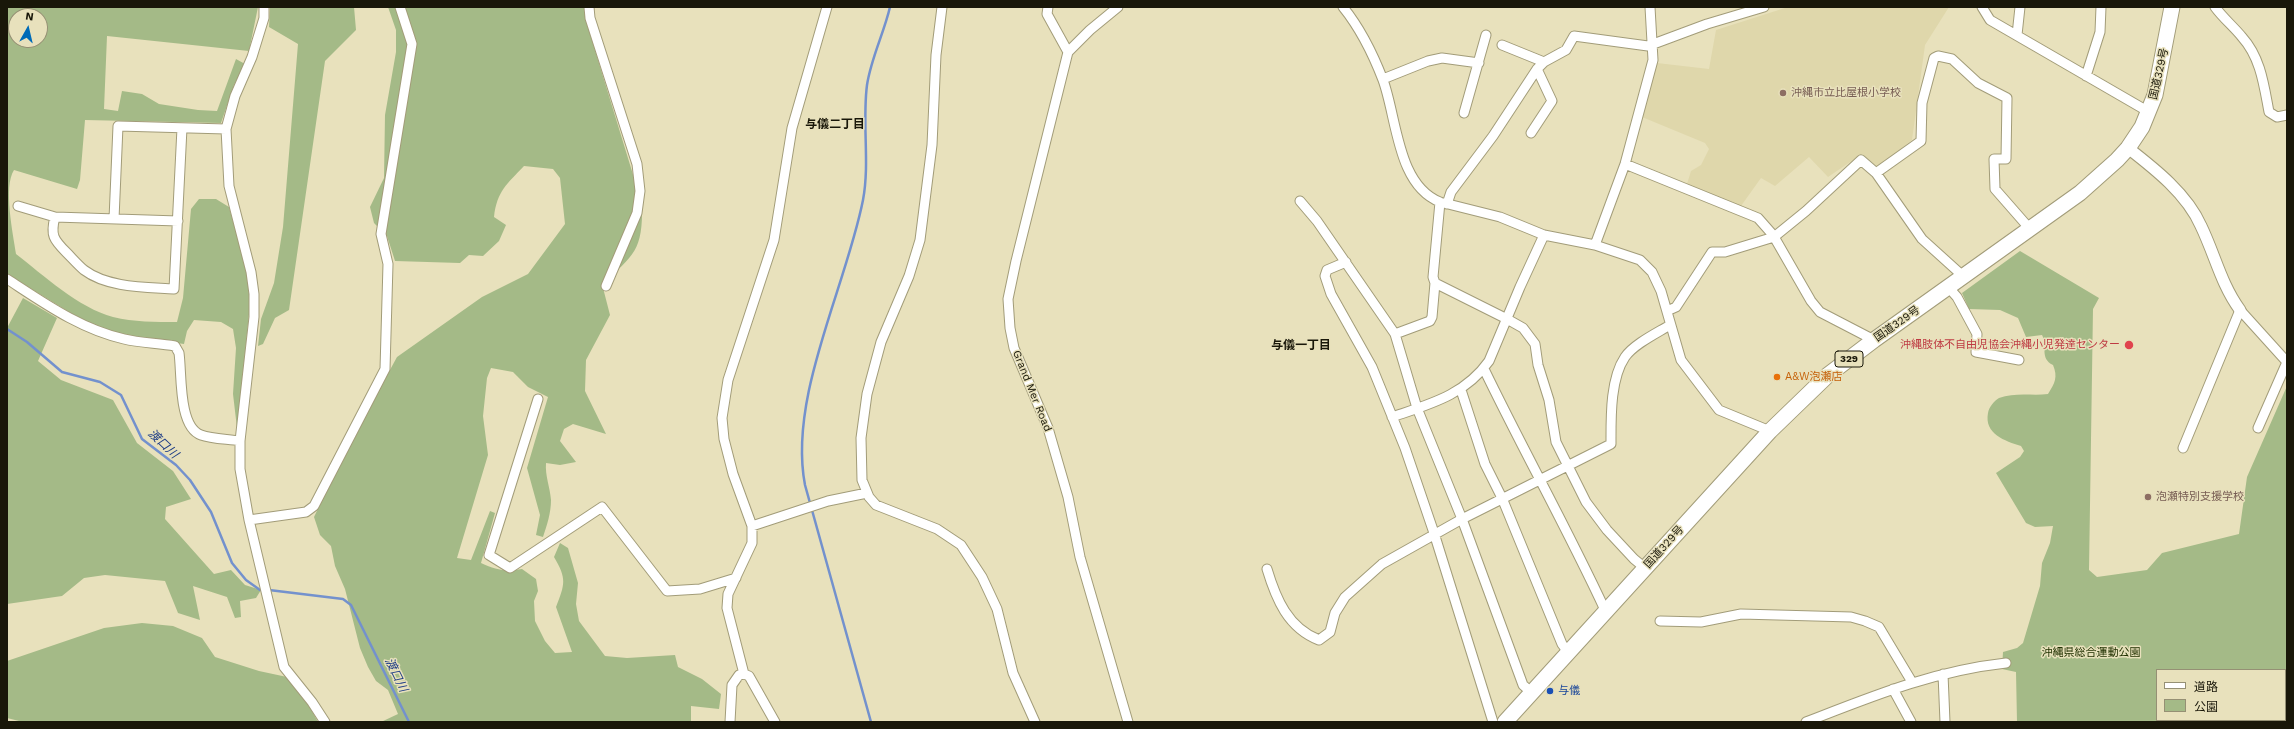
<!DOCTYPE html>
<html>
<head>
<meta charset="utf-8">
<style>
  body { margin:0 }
  #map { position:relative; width:2294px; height:729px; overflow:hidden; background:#e8e1bc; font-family:"Work Sans","Noto Sans JP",sans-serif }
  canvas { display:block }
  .frame { position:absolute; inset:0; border:8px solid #191709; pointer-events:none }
  .legend { position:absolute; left:2156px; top:669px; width:130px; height:52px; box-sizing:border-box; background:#e8e1bc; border:1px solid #959074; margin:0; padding:5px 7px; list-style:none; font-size:12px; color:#191709 }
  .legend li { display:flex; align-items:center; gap:8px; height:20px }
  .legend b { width:20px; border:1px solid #959074 }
  .north { position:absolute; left:8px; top:8px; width:40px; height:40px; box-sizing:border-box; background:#e8e1bc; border:1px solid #959074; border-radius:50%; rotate:8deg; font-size:11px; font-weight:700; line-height:16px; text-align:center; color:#191709 }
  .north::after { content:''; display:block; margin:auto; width:14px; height:18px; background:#006bb7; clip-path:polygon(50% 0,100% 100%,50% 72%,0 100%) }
</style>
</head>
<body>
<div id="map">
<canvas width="2294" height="729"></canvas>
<div class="frame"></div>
<ul class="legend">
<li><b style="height:5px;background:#fff"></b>道路</li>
<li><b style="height:11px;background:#a4ba87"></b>公園</li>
</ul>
<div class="north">N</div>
</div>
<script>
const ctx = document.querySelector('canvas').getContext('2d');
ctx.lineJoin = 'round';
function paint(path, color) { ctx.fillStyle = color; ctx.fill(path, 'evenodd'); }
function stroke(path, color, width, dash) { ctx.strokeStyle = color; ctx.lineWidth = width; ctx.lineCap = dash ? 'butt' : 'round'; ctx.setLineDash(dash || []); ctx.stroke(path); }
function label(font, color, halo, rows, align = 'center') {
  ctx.font = font + ' "Work Sans","Noto Sans JP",sans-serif'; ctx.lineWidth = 3; ctx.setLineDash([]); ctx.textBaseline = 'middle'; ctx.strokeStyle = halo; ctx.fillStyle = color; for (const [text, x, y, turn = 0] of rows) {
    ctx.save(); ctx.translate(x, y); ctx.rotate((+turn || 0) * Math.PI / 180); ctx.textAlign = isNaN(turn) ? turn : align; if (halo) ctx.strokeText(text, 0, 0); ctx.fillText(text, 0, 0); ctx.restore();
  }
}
paint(new Path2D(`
  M1788,7H1949L1925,45L1912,140L1878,167L1862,154L1828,177L1809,157L1775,186L1761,178L1741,206L1687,184L1691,171L1701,165L1709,149L1705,143L1642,117L1657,63L1709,69L1716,30Z`), '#dfd7ab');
paint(new Path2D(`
  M7,7H258L249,51L107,36L104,109L118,111L122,91L142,94L159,104L198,110L217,111L236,59L245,64L234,85L221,123L85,120L80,180L77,189L14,170C3,187 13,233 16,254C43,275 79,308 113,317C134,322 155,322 177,322L183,298L191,209L199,199H216L229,207L247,273L250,305L237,428L233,394L236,348L233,329L221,322L194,320L187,331L184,344L126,336L87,323L7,274ZM16,16H40V40H16Z
  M270,7H354L356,30L325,61L289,310L275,318L263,344L258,346L261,319L274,283L283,227L298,44L269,27Z
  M388,7H584L587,24L642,204C643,251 634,255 602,284L610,315L586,360L585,391L606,434L573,424L564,429L560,441L576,462L560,465L546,463C545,476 550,487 551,500C551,513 547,525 543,537L536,535L540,515L527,468L548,397L528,387L513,372L491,368L487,378L483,416L488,455L457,558L471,560L490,511L495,513L481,563C496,570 506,572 522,569L536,579L538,591L534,601L535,621L545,641L555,653L572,652L556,607C565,584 567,579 554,557L560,543L568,548L578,583L576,604L579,621L605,656L627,658L675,655L678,667L702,679L721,694L719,709L691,706V722H381L398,714L388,690L376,681L368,667L360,648L345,589L335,566L331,546L320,535L314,517L347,449L397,357L482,297L528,274L565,224L560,178L553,169L524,166C507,184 497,191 494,217L506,225L499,241L483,256L469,255L460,263L395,261L387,236L374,223L370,207L384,178L385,115L396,52V30Z
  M2020,251L2099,298L2093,309L2089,570L2097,577L2147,570L2162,553L2239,534L2247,477L2287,386V722H2017L2016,672L2002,669L2003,652L2017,648L2023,643L2040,586L2042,563L2050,543L2053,526L2035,527L2026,523L1996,473L2020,457L2024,451L2021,446C2005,441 1984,434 1988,413C1989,407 1994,401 1999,398C2015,392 2032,396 2048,394C2055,383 2058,377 2053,365C2039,358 2048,346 2042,335L2026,337L2018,318L2000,310L1969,309L1962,293ZM2157,670H2285V720H2157Z
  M23,298L57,318L38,361L61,380L113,400L137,443L173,471L191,499L166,507L165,519L214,574L231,570L245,585L261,590L256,598L240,601L241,617L235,618L227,597L193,586L200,620L178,613L165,581L105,575L84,578L62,596L7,604V328Z
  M142,623L173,626L202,638L215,657L259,671L287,677L307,702L318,722H23L7,718V661L104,628Z`), '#a4ba87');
stroke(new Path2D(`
  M7,329L27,342L62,372L100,382L121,395L142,439L176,465L190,480L211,512L232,563L246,580L260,590
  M269,590L343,599L351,605L409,722
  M871,722L805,485C788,397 846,287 863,200C870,163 862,123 867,85C871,58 884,33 890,7`), '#7391cd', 2.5);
const minor = new Path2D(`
  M264,7V18L252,57L235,96L226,129L229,186L251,272L254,294V317L240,441V469L249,520L284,667L312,702L325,722
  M589,7L590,18L637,164L640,191L637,213L606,286
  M942,7L936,55L932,145L920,240L909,276L881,342L867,394L861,438L862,480L869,497L876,505L937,529L961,545L982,577L997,609L1013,673L1035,722
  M1048,7L1047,14L1068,52
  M1118,7L1090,30L1068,52L1016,261L1008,299L1010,328L1014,348L1048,428L1068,497L1080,557L1128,722
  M1343,7C1360,28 1373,54 1383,80C1397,118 1397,185 1440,202L1500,217L1544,235L1595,245L1640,260L1652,272L1661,291L1681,360L1719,410L1770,431
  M1982,7L1990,20L2149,112
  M2215,7C2223,18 2234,27 2242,37C2261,58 2264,86 2269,112L2277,117L2287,115
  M2017,35L2020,7
  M1502,45L1544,62
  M2086,76L2100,32L2101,7
  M1383,79L1428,61L1442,58L1479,63
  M1464,113L1486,35
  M1531,133L1552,101L1537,69
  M1625,164L1758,218L1773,235L1811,301L1820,312L1874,340
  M1876,173L1921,141L1922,103L1934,58L1938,56L1952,59L1978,83L2007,98L2006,159H1994L1995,189L2030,229
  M1300,201L1317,221L1395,334L1417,408L1462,519L1523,685L1531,692
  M1440,202L1433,277L1435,283L1507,319L1523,328L1535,344L1538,365L1549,400L1556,442L1586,502L1607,530L1634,559L1645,568
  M1447,204L1451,192L1493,136L1537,69L1544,62L1566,50L1574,36L1648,46L1707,24L1764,7
  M18,206L55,217L178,221
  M55,217C50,235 54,240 66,252C72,258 78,265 84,270C108,288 146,287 174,289L182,128
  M114,219L118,126L226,129
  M1595,245L1625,164L1653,60L1650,7
  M1346,262L1327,270L1325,276L1331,294L1372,367L1405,448L1434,533L1493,722
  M7,279C44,303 80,329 124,339C140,343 158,343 175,346L179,353C182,373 178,427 201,435C212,439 228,439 240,441
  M1949,288L1957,297L1977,334L1976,352L2019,360
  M1667,311L1676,307L1712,252H1725L1774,237L1806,211L1861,160L1876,173L1922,239L1964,277
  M1395,334L1430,321L1432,317L1435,283
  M1484,369C1523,450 1567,528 1605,610
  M1461,390L1485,464L1502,498L1562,644L1568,652
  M538,399L489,555L510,568L602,507L667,591L700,589L736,578
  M1392,417C1430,404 1465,395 1489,361L1520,287L1544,235
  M2183,448L2240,310L2287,362L2258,428
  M249,520L306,512L314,506L385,369L388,264L381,234L412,44L400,7
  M752,526L828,501L867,493
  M1267,569C1276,599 1288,628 1319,640L1330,632L1335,613L1345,597L1382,564L1462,519L1611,444C1611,418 1610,379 1625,357C1634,344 1657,333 1670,325
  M1660,621L1701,622L1741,614L1851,617L1865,621L1879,627L1912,682
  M744,674L727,608L728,594L752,543V526L733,474L724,439L722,418L728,380L774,240L792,128L827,7
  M1943,674L1945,722
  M1893,689L1911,722
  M730,722L732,685L739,675L744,674L749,676L775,722
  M1806,722C1873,696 1933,671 2006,663`);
const tertiary = new Path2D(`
  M2128,148C2155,169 2187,194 2201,226C2215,255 2221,284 2240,310`);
const trunk = new Path2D(`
  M1505,722L1770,431L1828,375L1874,340L2080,193L2117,160L2128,148L2142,127L2155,95L2172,7`);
stroke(minor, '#a29c79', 11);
stroke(tertiary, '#a29c79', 13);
stroke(trunk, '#a29c79', 17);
stroke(minor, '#fff', 9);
stroke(tertiary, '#fff', 11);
stroke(trunk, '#fff', 15);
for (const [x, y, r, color] of [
  [1783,93,4,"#8d6e63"],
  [2129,345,5,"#e0444e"],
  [1777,377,4,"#e8710a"],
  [2148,497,4,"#8d6e63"],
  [1550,691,4,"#1a4fb4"]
]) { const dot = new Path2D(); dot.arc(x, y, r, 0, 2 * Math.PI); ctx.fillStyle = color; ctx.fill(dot); stroke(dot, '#e8e1bc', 1.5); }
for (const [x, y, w] of [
  [1849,359,28]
]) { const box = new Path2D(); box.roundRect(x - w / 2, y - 8, w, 16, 3); ctx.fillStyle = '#e8e1bc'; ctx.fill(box); stroke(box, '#191709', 1); }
label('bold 10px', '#191709', null, [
  ["329",1849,359]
]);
label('11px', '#191709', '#e8e1bc', [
  ["国道329号",2159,74,-77],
  ["国道329号",1897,324,-35],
  ["Grand Mer Road",1032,391,68],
  ["国道329号",1664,547,-48]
]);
label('11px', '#785e54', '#e8e1bc', [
  ["沖縄市立比屋根小学校",1791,93],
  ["泡瀬特別支援学校",2156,497]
], 'left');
label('11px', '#be3a42', '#e8e1bc', [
  ["沖縄肢体不自由児協会沖縄小児発達センター",2120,345]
], 'right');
label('11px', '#c56008', '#e8e1bc', [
  ["A&W泡瀬店",1785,377]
], 'left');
label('11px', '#203100', '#e8e1bc', [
  ["沖縄県総合運動公園",2091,653]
]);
label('11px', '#164399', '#e8e1bc', [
  ["与儀",1558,691]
], 'left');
label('bold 12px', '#191709', '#e8e1bc', [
  ["与儀二丁目",835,124],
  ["与儀一丁目",1301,345]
]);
label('italic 12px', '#1e3d86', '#e8e1bc', [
  ["渡口川",163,444,43],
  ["渡口川",396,675,64]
]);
</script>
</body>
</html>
